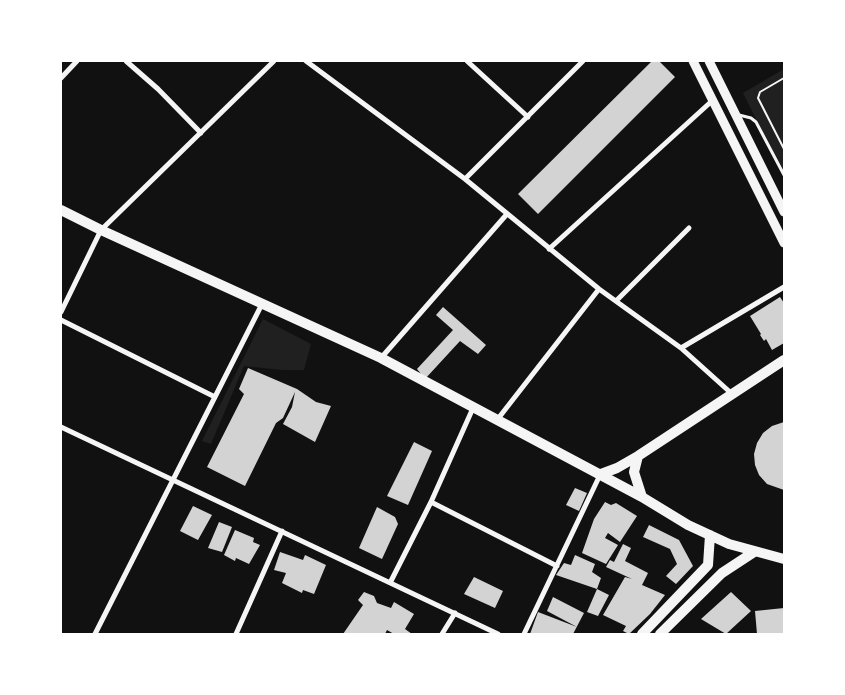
<!DOCTYPE html>
<html>
<head>
<meta charset="utf-8">
<style>
  body { margin:0 }
  #map { position:relative; width:845px; height:695px; overflow:hidden; background:#111; font-family:"Titillium Web",sans-serif }
  canvas { display:block }
  .frame { position:absolute; inset:0; border:62px solid #fff; pointer-events:none }
</style>
</head>
<body>
<div id="map">
<canvas width="845" height="695"></canvas>
<div class="frame"></div>
</div>
<script>
const ctx = document.querySelector('canvas').getContext('2d');
ctx.lineJoin = 'round';
function paint(path, color) { ctx.fillStyle = color; ctx.fill(path, 'evenodd'); }
function stroke(path, color, width, dash) { ctx.strokeStyle = color; ctx.lineWidth = width; ctx.lineCap = dash ? 'butt' : 'round'; ctx.setLineDash(dash || []); ctx.stroke(path); }
paint(new Path2D(`
  M784,69V175L743,93Z
  M263,319L311,344L304,370H282L244,366L211,444L202,441Z`), '#202020');
paint(new Path2D(`
  M652,61H659L675,77L538,214L518,194Z
  M780,297L784,303V343L772,350L766,339L764,341L760,335L761,334L750,316Z
  M443,307L486,345L478,354L460,341L425,379L417,369L453,330L436,315Z
  M248,368L297,389L316,402L331,406L315,442L283,424L292,407L295,392L283,418L276,423L245,486L207,467L244,394L239,389Z
  M784,422V490L767,484L759,475L755,465L754,454L757,443L763,433L772,426Z
  M414,442L432,451L408,505L387,496Z
  M575,488L587,493L579,511L566,505Z
  M605,502L611,505L616,503L637,516L620,542L608,533L605,538L618,545L606,564L582,553L594,519Z
  M193,506L212,515L198,540L180,531Z
  M377,507L395,517L398,524L382,559L359,548Z
  M219,522L232,527L222,552L208,548Z
  M649,525L679,540L693,566L676,584L666,576L677,564L670,549L643,537Z
  M235,530L254,538L253,542L260,545L249,564L236,558L235,561L224,555Z
  M623,544L631,548L625,561L648,573L642,585L665,595L650,614L629,634L623,631L626,626L603,615L625,577L632,579L606,567L610,560L614,562Z
  M280,552L303,560L305,555L326,565L314,594L303,590L302,593L282,583L286,573L274,570Z
  M575,555L595,564L592,572L601,578L597,589L556,575L564,563L571,565Z
  M474,577L503,591L495,608L464,594Z
  M597,589L609,595L598,616L587,612Z
  M364,592L374,596L377,603L391,608L394,602L414,614L405,629L412,634H394L387,630L385,634H343L363,605L358,600Z
  M731,592L751,611L726,634L701,619Z
  M553,597L584,613L573,634H530L538,612L577,627L547,611Z
  M784,608V634H757L755,611Z`), '#d3d3d3');
stroke(new Path2D(`
  M784,78L760,92L758,98L784,149`), '#f5f5f5', 2);
stroke(new Path2D(`
  M739,115L751,118L756,122L784,175`), '#f5f5f5', 3);
stroke(new Path2D(`
  M126,61L158,89L201,133
  M306,61L465,179L599,289L681,348L731,393
  M467,61L528,117
  M61,78L77,61
  M465,179L583,61
  M549,249L713,100
  M617,300L689,228
  M61,312L101,230L274,61
  M61,320L215,397
  M681,348L784,287
  M381,358L507,214
  M497,420L599,289
  M61,427L498,634
  M431,502L557,566
  M391,581L431,502L473,408
  M95,634L262,304
  M236,634L282,531
  M442,634L455,613
  M524,634L600,475`), '#f5f5f5', 5);
stroke(new Path2D(`
  M693,61L784,243
  M709,61L784,212`), '#f5f5f5', 9);
stroke(new Path2D(`
  M61,210L101,230L381,358L642,497L688,525L729,544L784,559
  M638,456L634,472L642,497
  M601,474L617,468L638,456L784,360
  M642,634L708,565L710,535
  M660,634L722,573L754,552`), '#f5f5f5', 10);
</script>
</body>
</html>
